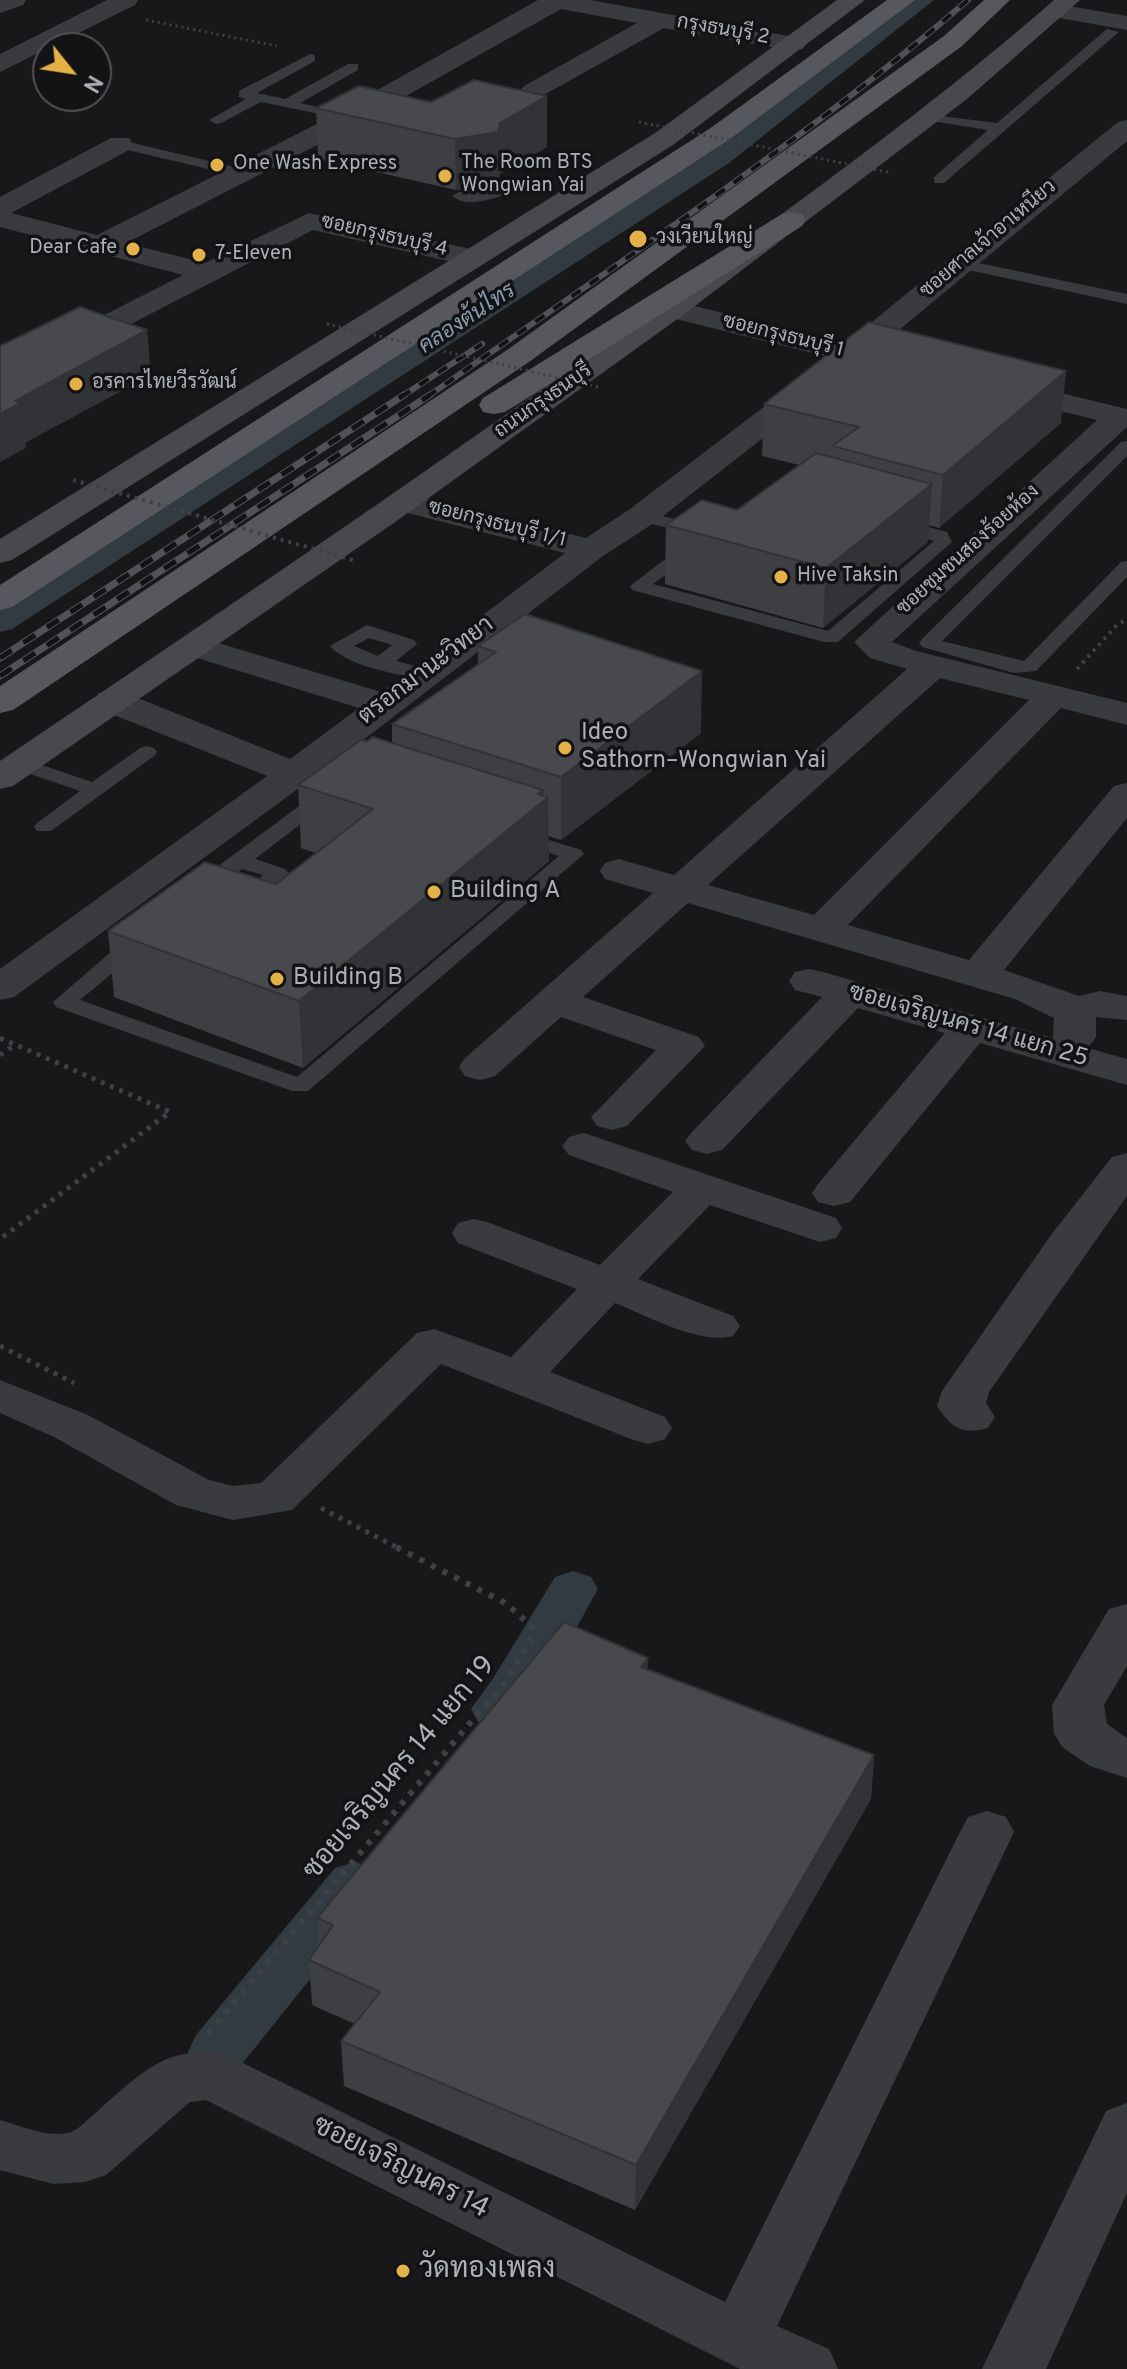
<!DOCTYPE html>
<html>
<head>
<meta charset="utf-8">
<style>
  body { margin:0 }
  #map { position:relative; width:1127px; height:2369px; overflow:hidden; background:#18181a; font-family:Overpass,sans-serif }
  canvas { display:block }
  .north { position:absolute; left:32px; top:32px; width:80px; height:80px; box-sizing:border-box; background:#131315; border:2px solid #505257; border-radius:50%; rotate:120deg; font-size:22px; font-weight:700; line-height:32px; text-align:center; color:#acb0b9 }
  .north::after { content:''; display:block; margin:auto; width:28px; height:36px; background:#e3b148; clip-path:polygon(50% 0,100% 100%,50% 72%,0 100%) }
</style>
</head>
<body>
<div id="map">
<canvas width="1127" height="2369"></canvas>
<div class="north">N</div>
</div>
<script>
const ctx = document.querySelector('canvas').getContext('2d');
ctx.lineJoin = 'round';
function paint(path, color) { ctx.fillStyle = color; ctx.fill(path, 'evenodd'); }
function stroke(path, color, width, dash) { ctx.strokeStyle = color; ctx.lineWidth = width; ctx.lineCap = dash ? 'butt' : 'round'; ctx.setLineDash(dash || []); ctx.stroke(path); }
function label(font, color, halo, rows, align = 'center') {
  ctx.font = font + ' Overpass,Sarabun,sans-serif'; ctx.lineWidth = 7; ctx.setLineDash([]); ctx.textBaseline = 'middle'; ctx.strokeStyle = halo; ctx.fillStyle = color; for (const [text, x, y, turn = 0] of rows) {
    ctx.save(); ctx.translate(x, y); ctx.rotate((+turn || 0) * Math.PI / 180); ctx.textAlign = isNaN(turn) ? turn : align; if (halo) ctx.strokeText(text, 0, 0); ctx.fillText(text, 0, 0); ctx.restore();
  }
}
paint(new Path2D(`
  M907,0H934L729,163L12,629L0,632V607L711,151Z
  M573,1571L591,1577L598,1589C584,1613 533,1712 515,1723C502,1730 491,1726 478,1722L471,1709L494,1677L555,1577Z
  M355,1862L375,1868L383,1883L375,1898L238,2069L217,2075L196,2069L188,2052L196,2035L335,1868Z`), '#323b42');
stroke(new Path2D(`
  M146,20L277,46`), '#404146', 3, [2, 4]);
stroke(new Path2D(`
  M1077,669L1117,625L1127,619`), '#404146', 4, [3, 5]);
stroke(new Path2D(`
  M0,1038L170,1112L0,1239
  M0,1055L15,1045
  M0,1346L74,1383
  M321,1508L396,1547`), '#404146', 5, [4, 6]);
stroke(new Path2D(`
  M208,2033L508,1678L533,1636L532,1627L507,1604L392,1545`), '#404146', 6, [5, 8]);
paint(new Path2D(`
  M1107,29L1119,32L944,183H934V177L988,130L925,120V114L997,123Z
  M310,54L315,55V61L257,93L285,99L348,64H358V70L300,103L353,115V121L261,102L221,123L216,124L209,120L246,99L239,97V91Z
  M120,140L247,170L249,173L242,177L115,147V141Z
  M526,178L531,179V185C510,192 471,212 452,196L459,192H477Z
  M959,259L1127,294V304L954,267L951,264Z
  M1127,441V456L942,641L1024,661L1121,562L1127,561V577L1036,671L1014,673L922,647L919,643L922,639L1121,442Z
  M642,511L707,527L710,531L701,536L636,520L633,516L636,512Z
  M898,519L947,532L952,542L838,642H824L632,590L630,586L685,544H697L700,548L697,552L653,584L828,631L934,541L892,528L889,524L892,520Z
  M367,625L414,640L417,644L396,661L431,670L434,674L431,678L424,680C396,673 350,668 330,646ZM369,638L392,645L378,656L354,646Z
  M147,746L154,748L157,752L154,756L51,831H37L34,827L37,823L80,791L13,768L10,764L13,760H27L92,782L140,748Z
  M325,790L332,792L335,796L332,800L255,859L285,869L289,873L254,906L246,907L235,901L263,875L242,869L210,894H194L191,889L194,884L318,792Z
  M517,830L581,850L584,854L308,1091H292L56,1007L53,1002L128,937H144L147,942L144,947L80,1000L297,1077L559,856L510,840L507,836L510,832Z`), '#3a3b3f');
paint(new Path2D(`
  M0,0H26L23,5L0,13Z
  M107,0H138L135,5L0,72V54Z
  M538,0H590L794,37L803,39L806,44L803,49L794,51L664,28L542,96H524L520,91L524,86L637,23L561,9L333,137L126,243L205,263L309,213L484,252L488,258L484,264L474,267L313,230L11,386L0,389V368L183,275L0,227V197L111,138H129L133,144L129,150L11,213L97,235L315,125Z
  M1057,4L1127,16V30L1048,16L1045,11L1048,6Z
  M1127,120V141L875,350L884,353L888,359L884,365L873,368L858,364L654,523L603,556L336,761L14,997L0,1000V969L267,776L99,709L94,701L99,693L112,690L125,693L290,759L359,708L181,653L176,646L181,639L193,636L205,639L381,692L565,553L392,509L387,502L392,495L403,492L586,538L630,509L829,357L664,316L659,310L664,304L674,301L846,343L1118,122Z
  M1007,380L1127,409V427L892,642L916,651L1127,703V725L1061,708L848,925L969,960L1114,786L1127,783V818L1004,970L1079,996L1100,991L1127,996V1020L1096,1017V1037L1088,1048L1127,1059V1085L980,1043L850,1202L834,1206L818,1202L812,1193L818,1184L945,1033L858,1008L722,1150L707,1154L692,1150L685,1141L692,1132L822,997L795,990L789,981L795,972L809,969L823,972L1053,1038L1054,1018L1015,999L688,903L583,997L699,1037L705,1046L627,1126L612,1130L597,1126L591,1117L656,1050L561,1017L495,1076L480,1080L465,1076L459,1067L465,1058L653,893L605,879L600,871L605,863L619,859L674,875L907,669L870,658L854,642L1097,420L996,395L992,389L996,383ZM940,678L1029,700L814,915L708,885Z
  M584,1133L836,1218L842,1228L836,1238L820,1242L710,1205L638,1279L733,1316L740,1326L733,1336C699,1345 648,1316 615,1303L550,1372L665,1417L672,1428L665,1439L648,1444L631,1439L441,1364L292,1510L233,1520L176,1505L54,1437L0,1413V1380L88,1415L209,1480L233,1486L261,1483L417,1333L434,1329L511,1357L577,1289L458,1243L452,1233L458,1223L474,1219L490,1223L600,1265L673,1192L569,1155L562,1146L569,1137Z
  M1127,1153V1196L989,1392L986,1403L995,1417L988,1428C962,1435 951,1428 937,1406L942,1391L1051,1235L1112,1157Z
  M1127,1604V1666L1104,1705L1107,1724L1127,1738V1778L1090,1766L1062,1747L1054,1733L1052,1705L1109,1609Z
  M987,1811L1006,1817L1014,1832L777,2326L829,2349L838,2369H740L206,2100L190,2102L106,2175L85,2182L53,2184L0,2170V2120C21,2126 45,2137 67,2133C76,2132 85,2122 92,2116C136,2078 170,2037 233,2058L725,2302L960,1832L968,1817Z
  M1127,2103V2193L1046,2369H982L1106,2111Z`), '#3a3b3f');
paint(new Path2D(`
  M837,0H865L673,145L12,560L0,563V539L655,133Z
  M1054,0H1080L967,99L683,315L398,520L13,786L0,789V761C244,596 488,432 724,257C836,174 949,92 1054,0Z`), '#48494f');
paint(new Path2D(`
  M887,0H915L730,139L12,607L0,610V585L712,127Z
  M984,0H1010L962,46L529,362L13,710L0,713V686L507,350L944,36Z
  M792,212L802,214L806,220L802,226L505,412L494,414L483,412L479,405L483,398L782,214Z`), '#56585e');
const railFar1 = new Path2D(`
  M401,397L482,344
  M427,397C610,268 799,146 968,0`);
const rail = new Path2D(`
  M0,658L404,395
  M0,676L430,395`);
stroke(railFar1, '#515258', 6);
stroke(rail, '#515258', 7);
stroke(railFar1, '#131315', 4, [11]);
stroke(rail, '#131315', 5, [14]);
stroke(new Path2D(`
  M639,122L892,173
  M327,324L598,387`), '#404146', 3, [2, 4]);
stroke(new Path2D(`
  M73,480L356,561`), '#404146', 4, [3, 5]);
paint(new Path2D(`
  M316,108L547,147L500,174L498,183L456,190L318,159Z
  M764,404L1061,423L939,528L929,525L928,542L823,628L665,584L666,525L737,510L799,465L762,456Z
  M525,614L701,733L561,840L548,836L549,861L303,1068L114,997L108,931L276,884L316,853L301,848L298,785L367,741L392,743V724L478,664V646Z
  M648,1670L874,1755L871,1799L635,2210L344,2086L341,2041L355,2024L312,2005L309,1960L319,1946L317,1918Z`), '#3e3f42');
paint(new Path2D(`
  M547,96V147L500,174L498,183L456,190L455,139L500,123Z
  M147,330L151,375L25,443L26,448L0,462V414L15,401Z
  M1066,371L1061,423L939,528L943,475Z
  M932,484L928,542L823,628L826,568Z
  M702,671L701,733L561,840V777Z
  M543,790V801L548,797L549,861L303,1068L299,1001Z
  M648,1658L647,1702L641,1667Z
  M874,1755L871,1799L635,2210L636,2165Z`), '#323336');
const building = new Path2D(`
  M474,80L547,96L500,123L498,132L455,139L316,108L359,86L431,102Z
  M80,307L147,330L15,401L21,403L0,414V346Z
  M869,322L1066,371L943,475L832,446L859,427L764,404Z
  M816,453L932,484L826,568L666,525L702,500L737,510Z
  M525,614L702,671L561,777L392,724L496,652L478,646Z
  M373,737L543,790L538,794L548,797L299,1001L108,931L205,862L276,884L373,809L298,785L361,740L367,741Z
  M564,1622L648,1658L641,1667L874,1755L636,2165L341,2041L380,1992L309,1960L333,1925L317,1918Z`);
paint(building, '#48494d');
stroke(building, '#323336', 2);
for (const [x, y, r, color] of [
  [217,165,8,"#e3b148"],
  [445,176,8,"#e3b148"],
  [638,239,10,"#e3b148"],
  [133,249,8,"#e3b148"],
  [199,255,8,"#e3b148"],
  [76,384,8,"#e3b148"],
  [781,577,8,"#e3b148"],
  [565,748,8,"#e3b148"],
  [434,892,8,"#e3b148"],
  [277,979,8,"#e3b148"],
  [403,2271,8,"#e3b148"]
]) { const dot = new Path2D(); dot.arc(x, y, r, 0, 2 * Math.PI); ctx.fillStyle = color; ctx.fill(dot); stroke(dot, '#131315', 3); }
label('20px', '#acb0b9', '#131315', [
  ["กรุงธนบุรี 2",723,31,10],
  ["ซอยกรุงธนบุรี 4",384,237,13],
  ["ซอยศาลเจ้าอาเหนียว",989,240,-40],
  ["ซอยกรุงธนบุรี 1",783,337,14],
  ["ถนนกรุงธนบุรี",544,402,-35],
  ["ซอยกรุงธนบุรี 1/1",497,525,14],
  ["ซอยชุมชนสองร้อยห้อง",969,551,-42]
]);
label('20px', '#acb0b9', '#131315', [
  ["The Room BTS",461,164],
  ["Wongwian Yai",461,187],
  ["One Wash Express",233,165],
  ["วงเวียนใหญ่",656,239],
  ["Dear Cafe",117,249,"right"],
  ["7-Eleven",215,255],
  ["อรคารไทยวีรวัฒน์",92,384],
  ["Hive Taksin",797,577]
], 'left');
label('italic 22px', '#869cb1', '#131315', [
  ["คลองต้นไทร",468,320,-33]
]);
label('24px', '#acb0b9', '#131315', [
  ["ตรอกมานะวิทยา",427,672,-37],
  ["ซอยเจริญนคร 14 แยก 25",968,1027,16]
]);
label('24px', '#acb0b9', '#131315', [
  ["Ideo",581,734],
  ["Sathorn–Wongwian Yai",581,762],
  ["Building A",450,892],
  ["Building B",293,979]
], 'left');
label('28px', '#acb0b9', '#131315', [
  ["ซอยเจริญนคร 14 แยก 19",401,1769,-50],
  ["ซอยเจริญนคร 14",400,2169,27]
]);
label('28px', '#acb0b9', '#131315', [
  ["วัดทองเพลง",419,2271]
], 'left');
</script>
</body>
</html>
